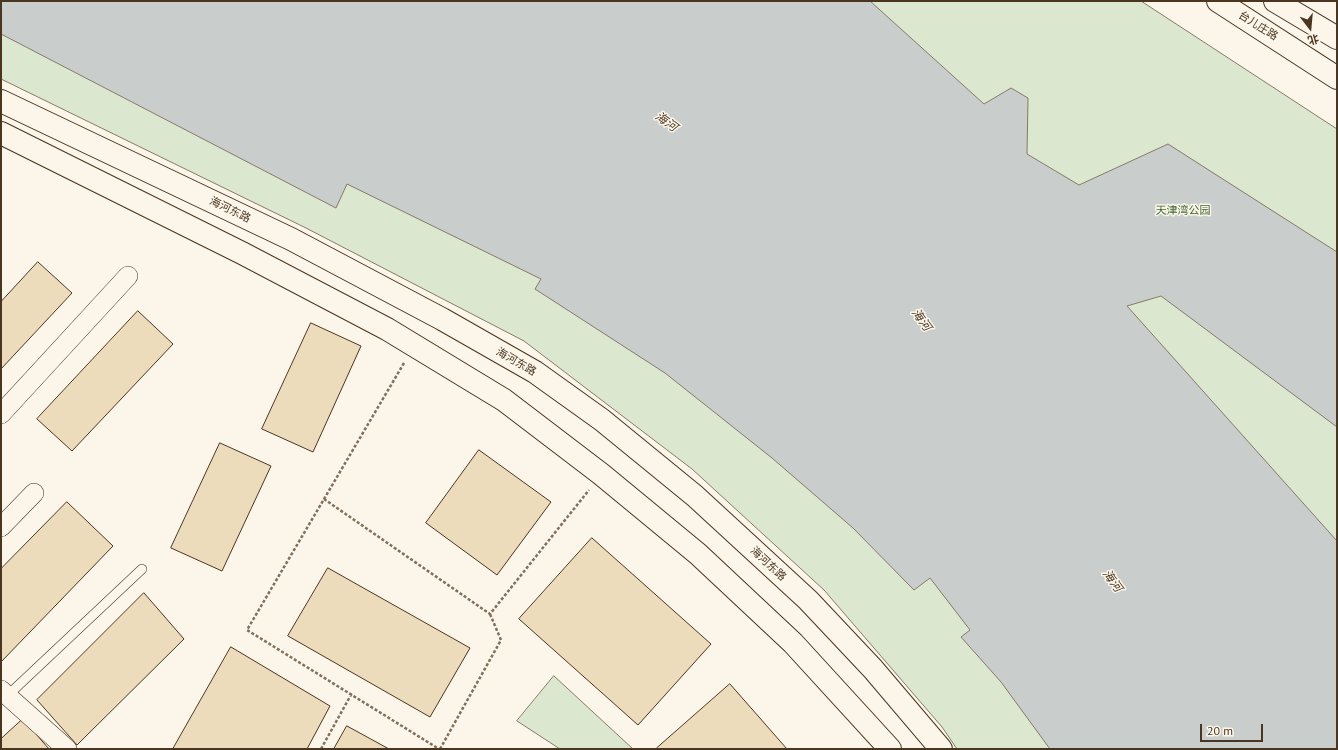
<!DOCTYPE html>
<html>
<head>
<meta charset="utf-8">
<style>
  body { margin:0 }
  #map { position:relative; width:1338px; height:750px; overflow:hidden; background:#fbf6e9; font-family:"PT Sans","Noto Sans SC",sans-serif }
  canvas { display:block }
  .frame { position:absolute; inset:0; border:2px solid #4a3520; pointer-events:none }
  .north { position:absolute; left:1290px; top:8px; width:40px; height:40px; -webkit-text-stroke:3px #fbf6e9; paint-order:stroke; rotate:164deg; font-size:11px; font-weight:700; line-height:16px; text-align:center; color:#4a3520 }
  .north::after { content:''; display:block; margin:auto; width:14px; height:18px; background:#4a3520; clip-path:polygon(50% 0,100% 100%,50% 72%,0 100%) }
  .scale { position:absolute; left:1200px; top:724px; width:63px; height:18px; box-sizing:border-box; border:2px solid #4a3520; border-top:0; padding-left:5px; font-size:12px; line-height:14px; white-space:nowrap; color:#4a3520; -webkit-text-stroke:3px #fbf6e9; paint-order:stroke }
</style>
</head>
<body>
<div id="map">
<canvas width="1338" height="750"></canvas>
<div class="frame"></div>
<div class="north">北</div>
<div class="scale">20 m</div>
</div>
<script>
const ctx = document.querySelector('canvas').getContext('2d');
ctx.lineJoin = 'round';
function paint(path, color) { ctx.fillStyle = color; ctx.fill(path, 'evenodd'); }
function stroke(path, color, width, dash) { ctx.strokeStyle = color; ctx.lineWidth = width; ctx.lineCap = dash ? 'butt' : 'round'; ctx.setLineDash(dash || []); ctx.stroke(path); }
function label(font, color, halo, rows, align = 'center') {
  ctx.font = font + ' "PT Sans","Noto Sans SC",sans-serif'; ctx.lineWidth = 3; ctx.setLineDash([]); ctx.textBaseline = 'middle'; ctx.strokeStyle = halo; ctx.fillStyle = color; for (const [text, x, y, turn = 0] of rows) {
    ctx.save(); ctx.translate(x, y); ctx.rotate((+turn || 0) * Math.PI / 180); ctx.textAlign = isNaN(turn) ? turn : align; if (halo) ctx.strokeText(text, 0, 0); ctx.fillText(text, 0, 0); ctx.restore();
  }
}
const green = new Path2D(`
  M1,1H1141L1337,129V749H957L942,727L824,590L692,469L524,341L306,228L1,79Z
  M554,676L633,749H560L517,721Z`);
paint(green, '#dce7d0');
stroke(green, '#887966', 1);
const water = new Path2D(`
  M1,1H870L984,104L1011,88L1028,98L1027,154L1079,185L1168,144L1337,252V427L1161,296L1127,306L1337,541V749H1050L1001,682L961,637L970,630L930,578L914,590L853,528L772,458L665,373L535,289L541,279L347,184L336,208L1,34Z`);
paint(water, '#c9cecd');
stroke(water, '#887966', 1);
const building = new Path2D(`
  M38,262L72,293L1,369V302Z
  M138,311L173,344L72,451L37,419Z
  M311,323L361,346L313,452L262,429Z
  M220,443L271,466L222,571L171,548Z
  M479,450L551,502L497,575L426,523Z
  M67,502L113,546L1,662V569Z
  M592,538L711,644L638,725L519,619Z
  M328,568L470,648L430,717L288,636Z
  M144,593L184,639L77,745L37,700Z
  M231,647L330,706L307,749H173Z
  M730,684L787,749H657V748Z
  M23,719L49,749H1V739Z
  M347,726L389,749H334Z`);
paint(building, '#ecdcbc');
stroke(building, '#4a3520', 1);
const lane = new Path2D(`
  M6,697L142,569`);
const street = new Path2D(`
  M1,414L128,276
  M1,527L34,493
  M1,690L67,749`);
const secondary = new Path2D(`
  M1218,1L1337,78
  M1275,1L1337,38
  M1,101L291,239L442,319L535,372L602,420L695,496L808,600L873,669L941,749
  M1,133L242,253L387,329L504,400L601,474L698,554L793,643L890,749`);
stroke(lane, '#4a3520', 10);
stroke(street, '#4a3520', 20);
stroke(secondary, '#4a3520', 24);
stroke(new Path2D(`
  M404,363L247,630L439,749
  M324,499L490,614L589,490
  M321,749L352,693
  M440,749L501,640L490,614`), '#7f6f5c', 2.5, [3, 2]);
stroke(lane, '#fbf6e9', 9);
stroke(street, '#fbf6e9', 19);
stroke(secondary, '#fbf6e9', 22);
label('11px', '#4a3520', '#fbf6e9', [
  ["台儿庄路",1258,26,32],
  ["海河东路",230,210,26],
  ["海河东路",516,362,30],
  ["海河东路",768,564,43]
]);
label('11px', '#436837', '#fbf6e9', [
  ["天津湾公园",1183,211]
]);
label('italic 12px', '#4a3520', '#fbf6e9', [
  ["海河",666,122,36],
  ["海河",921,320,54],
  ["海河",1112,581,54]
]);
</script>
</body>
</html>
